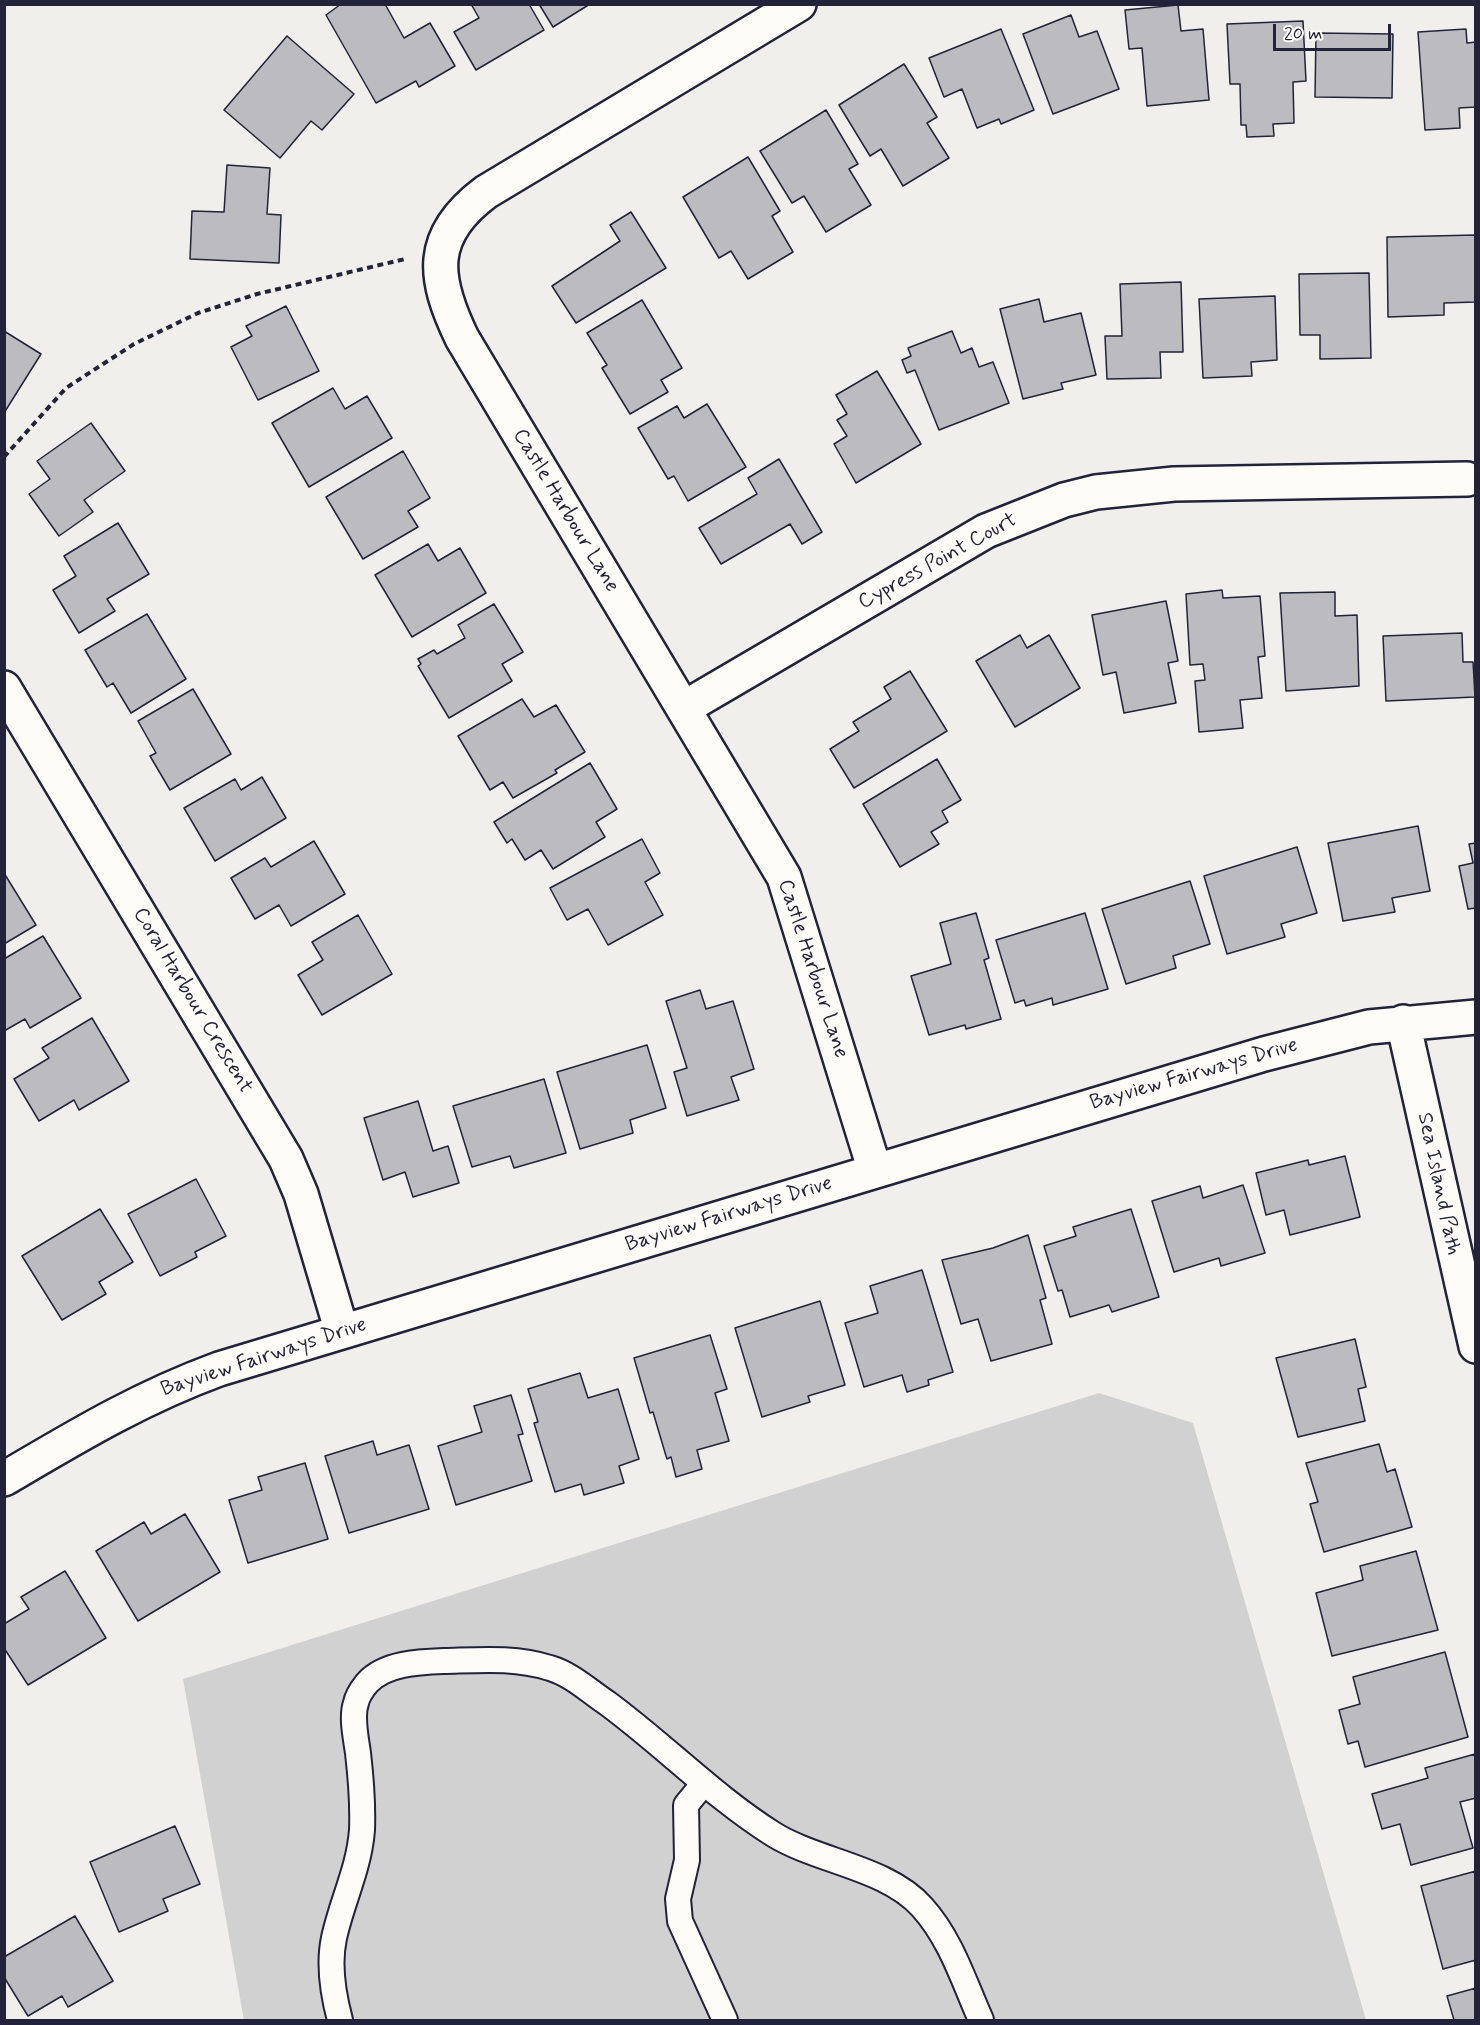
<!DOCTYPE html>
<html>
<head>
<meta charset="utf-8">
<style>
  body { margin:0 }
  #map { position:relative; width:1480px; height:2025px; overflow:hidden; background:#f0efec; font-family:Mynerve,sans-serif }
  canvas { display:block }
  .frame { position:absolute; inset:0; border:6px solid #22223b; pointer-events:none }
  .scale { position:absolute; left:1273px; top:24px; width:118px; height:27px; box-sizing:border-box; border:3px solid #22223b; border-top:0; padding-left:8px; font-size:18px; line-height:21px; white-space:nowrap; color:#22223b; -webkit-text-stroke:4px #fdfcf7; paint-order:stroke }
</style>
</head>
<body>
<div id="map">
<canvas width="1480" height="2025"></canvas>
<div class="frame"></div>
<div class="scale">20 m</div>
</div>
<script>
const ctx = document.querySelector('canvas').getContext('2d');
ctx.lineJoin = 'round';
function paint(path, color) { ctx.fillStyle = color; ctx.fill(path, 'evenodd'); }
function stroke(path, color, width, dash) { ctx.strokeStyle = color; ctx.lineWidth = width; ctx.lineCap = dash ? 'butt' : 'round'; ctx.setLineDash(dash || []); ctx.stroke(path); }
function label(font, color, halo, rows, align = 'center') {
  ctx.font = font + ' Mynerve,sans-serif'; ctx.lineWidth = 4.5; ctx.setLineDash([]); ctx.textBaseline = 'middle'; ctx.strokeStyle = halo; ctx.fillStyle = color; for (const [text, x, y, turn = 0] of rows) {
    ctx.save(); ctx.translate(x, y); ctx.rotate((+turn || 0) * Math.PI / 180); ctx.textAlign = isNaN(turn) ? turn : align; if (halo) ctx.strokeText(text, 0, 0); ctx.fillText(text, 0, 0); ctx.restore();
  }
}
paint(new Path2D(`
  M1099,1393L1193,1423L1366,2020H244L183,1679Z`), '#d2d1d1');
const building = new Path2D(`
  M341,4H385L404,38L430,23L455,66L419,87L416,81L376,103L326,15Z
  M471,4H529L544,30L476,70L454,32L479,18Z
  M539,4H590L553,27Z
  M1178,5L1181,31L1203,29L1209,100L1147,106L1142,48L1129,49L1125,10Z
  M1071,15L1079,37L1097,31L1119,89L1053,114L1023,34Z
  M1303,21L1306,81L1293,82L1294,123L1273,124L1274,136L1247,137L1246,125H1241L1240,84H1230L1227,24Z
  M1001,29L1034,110L1001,124L999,119L977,128L962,89L944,97L929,58Z
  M1466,29L1467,43L1476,42V107L1459,108L1460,128L1425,130L1418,32Z
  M1316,33L1393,34L1392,98L1315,97Z
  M287,36L354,94L322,130L311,121L280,158L224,110Z
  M904,64L937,117L927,123L949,158L903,186L881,149L870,156L839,105Z
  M826,110L858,164L849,169L871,205L826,232L804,196L792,203L760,151Z
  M748,157L780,211L772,216L793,252L748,279L731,251L719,258L683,197Z
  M227,165L270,168L267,214L281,215L279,263L190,259L192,211L224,212Z
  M631,212L666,268L576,323L552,286L620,241L610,225Z
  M1476,235V302L1444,303V315L1388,317L1387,237Z
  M1369,273L1371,358L1320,359V335H1300L1299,274Z
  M1181,282L1183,352H1160L1161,378L1107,379L1105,336H1122L1120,284Z
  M1275,296L1277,360L1251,362L1252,376L1203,378L1199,299Z
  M1039,299L1044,322L1081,313L1096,375L1061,383L1063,389L1023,399L1000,309Z
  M642,300L682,368L661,380L668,392L630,414L602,368L607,365L587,333Z
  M286,306L319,371L258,400L231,347L252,336L246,326Z
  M4,331L41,354L4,413Z
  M952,331L961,353L972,348L979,367L993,362L1009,403L939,430L915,370L907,373L902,360L911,356L908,348Z
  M877,371L921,444L856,483L834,444L847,436L837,420L847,414L836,395Z
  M333,388L345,409L367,396L392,438L309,487L272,423Z
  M707,404L746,467L688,501L674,476L668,479L638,428L677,406L684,418Z
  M91,423L125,471L84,500L93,512L59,536L29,494L50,479L37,461Z
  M403,451L430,498L408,511L418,527L363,559L326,497Z
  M779,459L822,532L802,544L790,524L721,564L699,528L757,494L748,478Z
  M118,523L149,574L107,599L115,611L79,633L53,590L76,576L64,556Z
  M428,544L438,561L460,548L486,593L412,637L375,575Z
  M1222,590L1223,598L1260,596L1265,656L1258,657L1262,698L1240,700L1243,728L1199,732L1195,681L1205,680L1203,664L1190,665L1186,594Z
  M1335,592V616L1357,615L1359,686L1286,691L1280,593Z
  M1166,601L1178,661L1168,663L1176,703L1124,713L1116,672L1103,675L1092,615Z
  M494,604L523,652L502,664L512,681L449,718L418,666L421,664L418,659L434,650L437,654L465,638L458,625Z
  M147,614L186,679L131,713L113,683L107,687L85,650Z
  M1462,633L1463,662H1473L1475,697L1386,701L1383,636Z
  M1020,635L1027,648L1049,635L1080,688L1015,727L976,661Z
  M910,671L947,731L854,788L830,749L859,731L853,722L891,699L884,687Z
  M193,689L231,754L170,790L150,756L156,753L138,721Z
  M522,699L534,717L556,705L585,752L555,770L557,773L513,798L503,782L490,790L458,736Z
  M937,759L961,800L942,811L948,822L931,832L939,844L900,867L863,804Z
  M590,763L617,809L596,822L605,837L553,869L541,850L525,860L512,839L507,843L494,822Z
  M262,777L286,818L215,861L184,808L235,779L241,790Z
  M1418,826L1430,891L1392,898L1395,912L1343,921L1328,843Z
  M642,839L660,873L645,882L663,915L608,945L588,909L567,920L550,888Z
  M314,841L345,894L291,926L279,905L255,919L231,878L265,858L271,867Z
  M1476,843V908L1468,909L1459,866L1473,863L1469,844Z
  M1297,847L1317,913L1281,924L1285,937L1227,954L1204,876Z
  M4,873L36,925L4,944Z
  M1190,881L1210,944L1173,956L1176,968L1126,984L1102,909Z
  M976,913L989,958L984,960L1001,1019L966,1029L965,1025L929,1035L911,976L951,964L940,923Z
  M1085,913L1108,989L1053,1005L1052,998L1026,1006L1024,1000L1015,1003L996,940Z
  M358,915L392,974L322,1015L298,975L323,960L312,942Z
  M43,936L81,998L30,1028L25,1019L4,1031V959Z
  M700,990L706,1009L733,1001L754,1069L731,1077L739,1100L687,1116L674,1072L687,1068L666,1001Z
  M92,1018L129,1081L79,1110L74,1100L39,1121L14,1079L49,1058L42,1048Z
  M647,1045L666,1108L630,1120L633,1133L580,1149L557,1072Z
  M544,1079L566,1153L514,1168L510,1156L472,1167L453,1106Z
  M418,1101L433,1151L448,1146L459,1183L413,1197L405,1172L383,1180L364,1118Z
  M1345,1156L1360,1217L1290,1235L1284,1210L1266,1215L1256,1173L1308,1160L1309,1165Z
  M196,1179L226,1236L195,1252L197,1257L160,1276L128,1214Z
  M1243,1185L1265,1253L1221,1266L1219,1258L1174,1272L1152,1201L1200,1186L1203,1198Z
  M100,1209L133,1262L99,1282L106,1294L62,1320L22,1256Z
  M1131,1209L1159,1297L1112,1312L1109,1305L1070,1317L1062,1290L1058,1291L1044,1246L1076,1236L1073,1227Z
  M1028,1235L1046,1298L1040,1300L1052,1344L991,1361L978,1319L961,1324L942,1260L993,1248Z
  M922,1270L953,1372L928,1380L929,1385L907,1392L902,1375L864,1387L845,1323L878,1313L870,1286Z
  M820,1301L845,1385L808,1396L810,1402L762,1417L735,1328Z
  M710,1335L727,1389L715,1393L729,1441L697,1450L702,1469L676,1477L671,1457L667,1459L666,1456L653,1412L650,1413L634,1358Z
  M1355,1339L1366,1387L1358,1389L1365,1421L1298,1437L1276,1358Z
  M580,1373L588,1398L618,1389L639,1459L619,1466L624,1483L584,1495L581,1484L555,1492L534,1423L538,1422L528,1389Z
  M511,1395L523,1434L518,1435L532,1481L456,1505L438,1446L482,1432L474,1406Z
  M373,1441L377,1455L409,1445L429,1509L349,1533L325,1456Z
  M1379,1444L1387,1472L1395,1469L1412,1527L1324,1552L1310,1504L1318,1502L1306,1463Z
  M305,1463L328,1539L248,1563L229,1500L262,1490L258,1477Z
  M185,1514L220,1572L138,1621L96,1551L144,1522L151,1534Z
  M1416,1551L1438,1630L1332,1656L1316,1593L1363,1580L1360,1566Z
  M65,1571L106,1638L28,1685L4,1648V1624L29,1609L21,1597Z
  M1445,1652L1468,1737L1365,1767L1358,1741L1348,1744L1339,1710L1360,1704L1353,1677Z
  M1475,1754L1476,1798L1460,1802L1473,1848L1411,1865L1400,1824L1382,1829L1372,1794L1428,1778L1425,1768Z
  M175,1826L200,1884L163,1899L168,1911L119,1932L90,1862Z
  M1476,1871V1960L1443,1969L1421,1886Z
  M75,1916L113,1981L68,2007L62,1996L28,2016L4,1977V1957Z
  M1476,1988V2020H1454L1447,1996Z`);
paint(building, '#bcbcc0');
stroke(building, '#22223b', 1.5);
const lane = new Path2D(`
  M704,1783L686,1805L687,1860L678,1899L680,1921L725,2020
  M340,2020C333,1994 328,1966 334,1938C342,1901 359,1869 362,1830C363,1804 361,1779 358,1753C356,1738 351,1717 356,1703C357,1697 363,1688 367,1683C385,1663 419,1662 445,1661C481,1660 515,1657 550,1668C571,1674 589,1691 607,1703C664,1745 713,1796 773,1834C818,1862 886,1867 922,1907C951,1939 964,1982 981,2020`);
const street = new Path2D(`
  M799,4L486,192C427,236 433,278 462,338L784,877L875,1171
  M4,688L286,1159L301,1194L342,1332
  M684,708L986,531L1064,500L1096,492L1174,484L1467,479
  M1403,1022L1476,1346
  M4,1479C77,1436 140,1398 219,1369L1264,1054L1369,1027L1476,1017`);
stroke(lane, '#22223b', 28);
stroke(street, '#22223b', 38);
stroke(new Path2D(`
  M4,457L66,388L134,344L198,313L257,294L405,259`), '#22223b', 4, [6, 4.5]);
stroke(lane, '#fdfcf7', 24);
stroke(street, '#fdfcf7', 33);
label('21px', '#22223b', '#fdfcf7', [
  ["Castle Harbour Lane",565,511,59],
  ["Cypress Point Court",938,562,-29],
  ["Castle Harbour Lane",812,969,72],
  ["Coral Harbour Crescent",192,1001,59],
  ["Bayview Fairways Drive",1194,1075,-16],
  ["Sea Island Path",1438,1184,78],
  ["Bayview Fairways Drive",729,1215,-17],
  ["Bayview Fairways Drive",264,1358,-18]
]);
</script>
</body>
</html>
